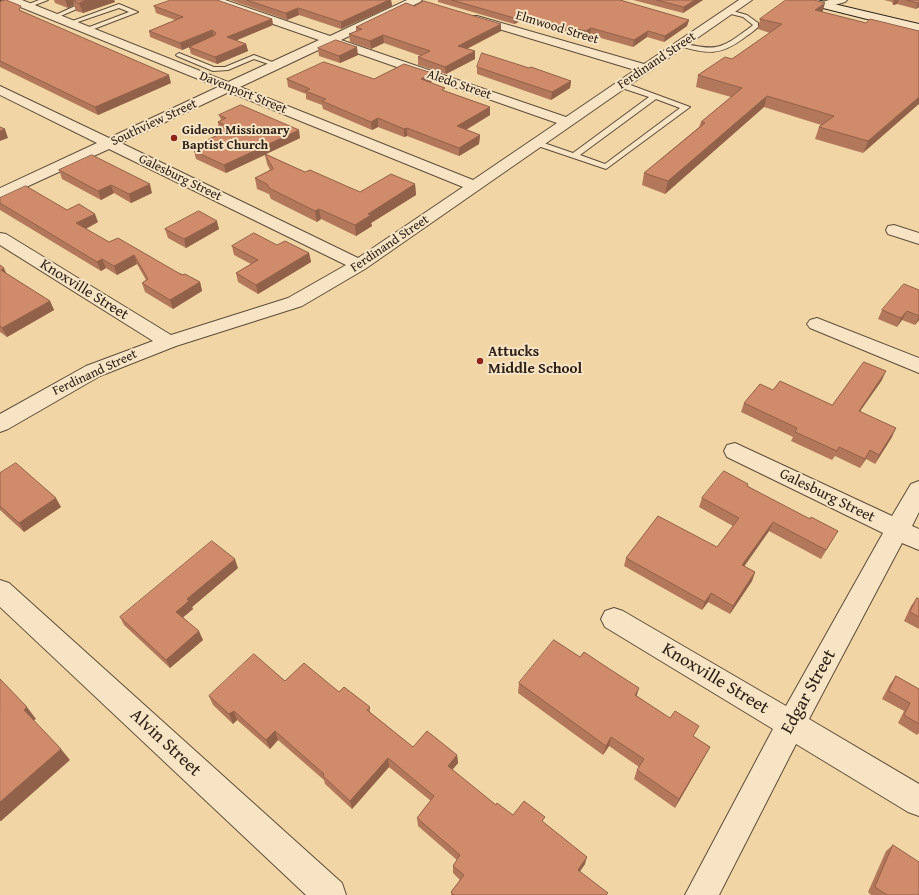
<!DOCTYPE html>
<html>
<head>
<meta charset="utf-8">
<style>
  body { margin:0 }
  canvas { display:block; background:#f1d5a5 }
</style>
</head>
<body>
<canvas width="919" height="895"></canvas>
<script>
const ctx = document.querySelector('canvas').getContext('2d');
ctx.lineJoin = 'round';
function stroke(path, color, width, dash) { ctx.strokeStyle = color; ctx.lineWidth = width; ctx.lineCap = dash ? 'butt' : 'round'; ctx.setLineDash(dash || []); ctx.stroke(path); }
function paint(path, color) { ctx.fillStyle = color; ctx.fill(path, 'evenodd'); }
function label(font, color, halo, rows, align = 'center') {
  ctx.font = font + ' "Gentium Book Plus",serif'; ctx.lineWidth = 4; ctx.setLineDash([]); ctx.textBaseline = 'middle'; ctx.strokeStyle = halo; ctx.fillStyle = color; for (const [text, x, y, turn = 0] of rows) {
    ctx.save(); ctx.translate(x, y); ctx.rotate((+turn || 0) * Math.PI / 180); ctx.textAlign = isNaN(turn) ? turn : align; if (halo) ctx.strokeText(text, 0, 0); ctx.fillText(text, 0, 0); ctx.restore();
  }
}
const service = new Path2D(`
  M39,0H48L27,8L24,6Z
  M84,2L87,4L86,5L56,18L51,17Z
  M119,4L138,12L86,32L84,31V29L129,12L119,8L72,24L67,23Z
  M729,10L747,15L758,23V27C754,31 748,35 744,38C720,56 707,54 680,46V44L682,43C719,52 722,48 752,26L753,25L743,17L727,13L726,12Z
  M179,53L214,67H225L254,55L280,65L277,67L254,59L228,70L213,71L177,56L176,55Z
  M619,83H625L690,107L606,169L535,145L534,143L538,141L573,153L649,97L619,87ZM656,99L680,108L605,164L580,155Z`);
const minor = new Path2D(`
  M6,0H22L228,82L319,40L210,2L208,0H225L330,36L407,0H422L420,2L341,40L566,117L635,70L469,20L467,18L469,16H477L644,64L739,0H752L365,269L302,306L176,346L100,376L8,429L0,432V414L86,366L153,341L0,245V233L6,234L171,335L288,298L346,265L109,149L0,199V188L97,143L0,95V86L109,138L218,87L8,2ZM331,44L557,123L473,180L240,87ZM229,92L463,187L358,258L121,143Z
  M829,0H847L845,2L824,8L818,5L820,3Z
  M894,225L919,233V244L888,234L886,230L888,226Z
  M817,318L919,358V373L810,328L807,324L810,320Z
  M735,443L892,516L911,484L919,481V512L912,526L919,529V550L902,543L809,719L919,784V816L908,812L796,744L719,895H685L773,729L605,627L601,619L605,611L614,608L623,611L786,706L883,533L727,457L724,451L727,445Z
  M0,580L9,583L342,883L346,895H306L0,607Z`);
const secondary = new Path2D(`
  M4,0H21L19,2L0,8V1Z
  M797,0H817L919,24V32L799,2Z`);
stroke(service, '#5e4d3a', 2);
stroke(minor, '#5e4d3a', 2);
stroke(secondary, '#2d2017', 2);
paint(service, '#f6e4c4');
paint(minor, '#f6e4c4');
paint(secondary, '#f6e4c4');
paint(new Path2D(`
  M54,0H114L115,2L83,13L76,11L74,5L68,8L55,3Z
  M230,0H391L392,6L341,29L299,15L287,20Z
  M438,0H620L689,20L687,26L664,42L647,37L633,47L590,35L585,38L577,35L574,36L521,21L514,24L438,2Z
  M633,0H703L683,13Z
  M884,0H919V7L916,9L897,4L893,5L892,2Z
  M0,2L22,11L171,83L98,115L0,67Z
  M154,6L272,19L273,25L236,40L246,44L248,51L217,64L191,54L189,47L182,50L150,37L149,31L175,20L156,13Z
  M822,12L866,23L919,31L863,153L815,139L819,127L821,125L764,107L665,194L642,185L644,173L699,127L701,122L731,97L696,87L698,75L732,59L770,33L758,29L760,19Z
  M356,27L501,31L467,49L475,59L446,74L418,65V57L421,56L384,43L371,49L350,42L349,34L356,31Z
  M318,48L358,55L340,63L319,56Z
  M477,67L529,68L571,81L570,88L551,100L477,74Z
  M432,73L433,81L430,83L445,91L490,107V115L466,130L480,135L479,144L459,156L407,136L404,137L378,127L372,130L323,109L322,105L306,99V94L288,87L287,79H374Z
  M219,115L300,138L266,154L305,172L360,192L415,184L416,195L371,223L372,226L356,236L321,219L317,222L271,199L269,194L257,189L255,178L270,170L267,164L265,155L226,173L196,159L194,151L206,145L205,141L224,132L219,130L218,122L221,120Z
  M59,170L152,193L131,203L114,193L101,200L62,179Z
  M0,198L67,210L98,222L86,229L109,242L200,282L202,291L173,309L145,292L142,283L146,280L137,264L117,275L106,268L101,271L0,210Z
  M165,229H219L186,248L168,238Z
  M277,245L309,253L311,262L258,294L238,282L236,273L251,264L234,255L232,246Z
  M0,265L7,274L50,301L54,310L7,337L0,332Z
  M919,290V320L915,325L902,320L897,327L878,319L882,310Z
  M882,380L860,411L892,437L875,464L866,459L860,468L835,456L832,460L791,441L793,437L741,412L744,403L773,390L832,405Z
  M0,473L61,507L24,532L0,510Z
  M747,486L833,539L821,559L769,531L744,566L755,572L752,581L730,614L708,602L702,610L624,566L626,558L717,547L733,526L699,507L702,498Z
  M238,568L192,607L193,609L183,617L203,640L170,668L124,625L120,617Z
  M917,598L919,599V629L904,621L911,606Z
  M896,676L919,689V733L917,735L898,723L904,711L882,699L890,684Z
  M285,681L339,692L370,707V712L413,747L457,755L458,763L452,770L496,805L513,815L544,823L585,864L580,871L607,895H451V892L460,880L453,873V866L457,860L418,826L417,818L431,801L389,767L352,809L325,784L324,780L278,740L270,749L237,720L233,724L213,705L209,696Z
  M519,683L637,696L694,737L710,747L705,756L675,808L634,779L637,770L639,767L609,746L603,755L518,693Z
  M893,845L919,895H871L868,892L886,851Z`), '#b3785b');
paint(new Path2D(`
  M65,0H114L115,2L83,13L79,3L73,0L74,5L68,8Z
  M389,0H391L392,6L341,29V22Z
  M695,0H703L683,13L684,7Z
  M894,0H899L897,4L893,5Z
  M825,3L822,14L815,10Z
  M918,3H919V7L916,9Z
  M298,8L299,15L287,20L286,13Z
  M522,15L521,21L514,24L515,18Z
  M272,19L273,25L228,44L227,37Z
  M689,20L687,26L664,42L665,36Z
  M501,24V31L458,53V46Z
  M591,28L590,35L585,38L586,31Z
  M577,29V35L574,36L575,30Z
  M212,30L214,37L182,50L180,43Z
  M648,31L647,37L633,47L634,40Z
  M383,35L384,43L371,49L370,41Z
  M246,44L248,51L217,64L215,57Z
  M357,47L358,55L340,63L339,56Z
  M475,51V59L446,74L445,67Z
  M432,73L433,81L421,87V79Z
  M169,75L171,83L98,115L95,107Z
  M571,81L570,88L551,100L552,92Z
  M767,96L764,107L665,194L668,181Z
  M919,97V104L863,153L868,141Z
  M490,107V115L457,135V126Z
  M378,118V127L372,130L371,122Z
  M407,128V136L404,137V129Z
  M5,129L8,138L0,141V131Z
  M299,130L300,138L226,173L224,165Z
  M480,135L479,144L459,156V148Z
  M150,184L152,193L131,203L129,194Z
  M415,184L416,195L371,223L372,226L356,236L355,225L368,214Z
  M111,185L114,193L101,200L98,191Z
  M319,209L321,219L317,222L315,211Z
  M95,214L98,222L79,232L76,223Z
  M217,221L219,229L186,248L184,239Z
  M309,253L311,262L258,294L256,285Z
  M134,255L137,264L117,275L114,266Z
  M102,259L106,268L101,271L97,262Z
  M4,268L8,277L1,270Z
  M200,282L202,291L173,309L170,300Z
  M50,301L54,310L7,337L2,328Z
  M907,311L902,320L897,327L901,318Z
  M919,316V320L915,325Z
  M886,371L882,380L854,420L859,411Z
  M896,428L892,437L875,464L879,455Z
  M870,450L866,459L860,468Z
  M56,498L61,507L24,532L19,523Z
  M773,522L769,531L739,574L742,565Z
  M235,559L238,568L192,607L193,609L180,620L176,612L187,599Z
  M755,572L752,581L730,614L733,606Z
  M711,593L708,602L702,610L705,602Z
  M199,631L203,640L170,668L166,660Z
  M639,688L636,698L635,695Z
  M27,707L36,719L33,721L24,710Z
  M234,711L237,720L233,724L229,714Z
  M275,731L278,740L270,749L266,740Z
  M611,737L609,746L603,755L606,746Z
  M710,747L705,756L675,808L679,799Z
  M61,749L70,760L1,821H0V802Z
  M457,755L458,763L448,775V766Z
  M388,758L389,767L352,809L350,801Z
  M587,857L585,864L576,877L578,870Z`), '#92614a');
const building = new Path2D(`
  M6,0L21,6L19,10L169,75L95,107L0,61V2Z
  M73,0H87L79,3Z
  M171,0H217L272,19L227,37L246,44L215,57L189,47L215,35L216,33L212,30L180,43L149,31L183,17L154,6Z
  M247,0H389L341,22L298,8L286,13Z
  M452,0H620L689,20L665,36L648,31L634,40L591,28L586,31L577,29L575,30L522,15L515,18Z
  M657,0H695L684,7Z
  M786,0H814L825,3L815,10L866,23L870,19L919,31V97L868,141L819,127L834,116L767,96L668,181L644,173L705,123L701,122L742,88L698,75L725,57L732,59L782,24L760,19Z
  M907,0H919V3H918Z
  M424,1L501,24L458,46L475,51L445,67L418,57L430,51L383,35L370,41L349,34L362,29L356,27L406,3L414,6Z
  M336,40L357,47L339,56L318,48Z
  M482,53L529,68L531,67L571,81L552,92L477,67Z
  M324,62L374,79L404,64L432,73L421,79L445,88L442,90L490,107L457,126L480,135L459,148L407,128L404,129L378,118L371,122L322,101L326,99L305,91L310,89L287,79Z
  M241,105L299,130L224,165L194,151L210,143L205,141L232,128L218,122L226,118L219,115Z
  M0,127L5,129L0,131Z
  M265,154L305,172L310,170L360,192L391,174L415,184L368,214L371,215L355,225L319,209L315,211L269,188L267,184L255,178L273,169Z
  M92,155L150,184L129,194L111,185L98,191L59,170Z
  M26,186L67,210L79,204L95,214L76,223L109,242L118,238L182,275L185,274L200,282L170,300L142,283L148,279L134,255L114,266L102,259L97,262L0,203V198Z
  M199,211L217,221L184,239L165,229Z
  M254,233L277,245L285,241L309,253L256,285L236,273L258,260L232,246Z
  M0,265L4,268L1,270L50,301L2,328L0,326Z
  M904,284L919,290V316L907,311L901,318L882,310Z
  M864,362L886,371L859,411L896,428L879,455L870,450L865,459L839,447L837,451L795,432L797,428L744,403L760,384L773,390L780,381L832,405Z
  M16,463L56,498L19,523L0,506V473Z
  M724,471L748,484L747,486L810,519L811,517L838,531L826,550L773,522L742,565L755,572L733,606L711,593L705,602L626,558L658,516L717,547L739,518L702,498Z
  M212,541L235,559L187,599L189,601L176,612L199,631L166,660L120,617Z
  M917,598L919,599V617L910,612Z
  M554,640L580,657L584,652L608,668L639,688L635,695L670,718L675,711L699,726L693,736L710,747L679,799L637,770L644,759L611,737L606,746L519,683Z
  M254,654L285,681L304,663L339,692L344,687L370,707L367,710L413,747L427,731L457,755L448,766L496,805L497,803L513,815L524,801L545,817L542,821L587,857L578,870L608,893L606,895H454L451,892L464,875L453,866L460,855L417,818L434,796L388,758L350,801L323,776L324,774L275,731L266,740L234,711L229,714L209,696Z
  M896,676L919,689V724L904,715L910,703L889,691Z
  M0,679L27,707L24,710L61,749L0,802Z
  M893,845L919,862V895H887L875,887Z`);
paint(building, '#d08b6a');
stroke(building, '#92614a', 1);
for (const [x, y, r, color] of [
  [174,138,4,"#8f2418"],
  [480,361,4,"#8f2418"]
]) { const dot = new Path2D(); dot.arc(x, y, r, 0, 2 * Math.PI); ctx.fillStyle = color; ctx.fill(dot); stroke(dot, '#f6e4c4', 1.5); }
label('13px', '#2d2017', '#f6e4c4', [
  ["Elmwood Street",557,28,17],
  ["Ferdinand Street",657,61,-34],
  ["Aledo Street",459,85,19],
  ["Davenport Street",243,93,22],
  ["Southview Street",154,123,-25],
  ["Galesburg Street",180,178,26],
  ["Ferdinand Street",390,244,-34],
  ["Ferdinand Street",95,373,-25]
]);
label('bold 13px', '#2d2017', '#f6e4c4', [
  ["Gideon Missionary",182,131],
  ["Baptist Church",182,146]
], 'left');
label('15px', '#2d2017', '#f6e4c4', [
  ["Knoxville Street",84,290,32],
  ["Galesburg Street",827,496,26]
]);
label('bold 15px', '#2d2017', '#f6e4c4', [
  ["Attucks",488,352],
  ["Middle School",488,369]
], 'left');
label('18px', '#2d2017', '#f6e4c4', [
  ["Knoxville Street",715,679,31],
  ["Edgar Street",809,692,-61],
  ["Alvin Street",165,743,43]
]);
</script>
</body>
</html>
